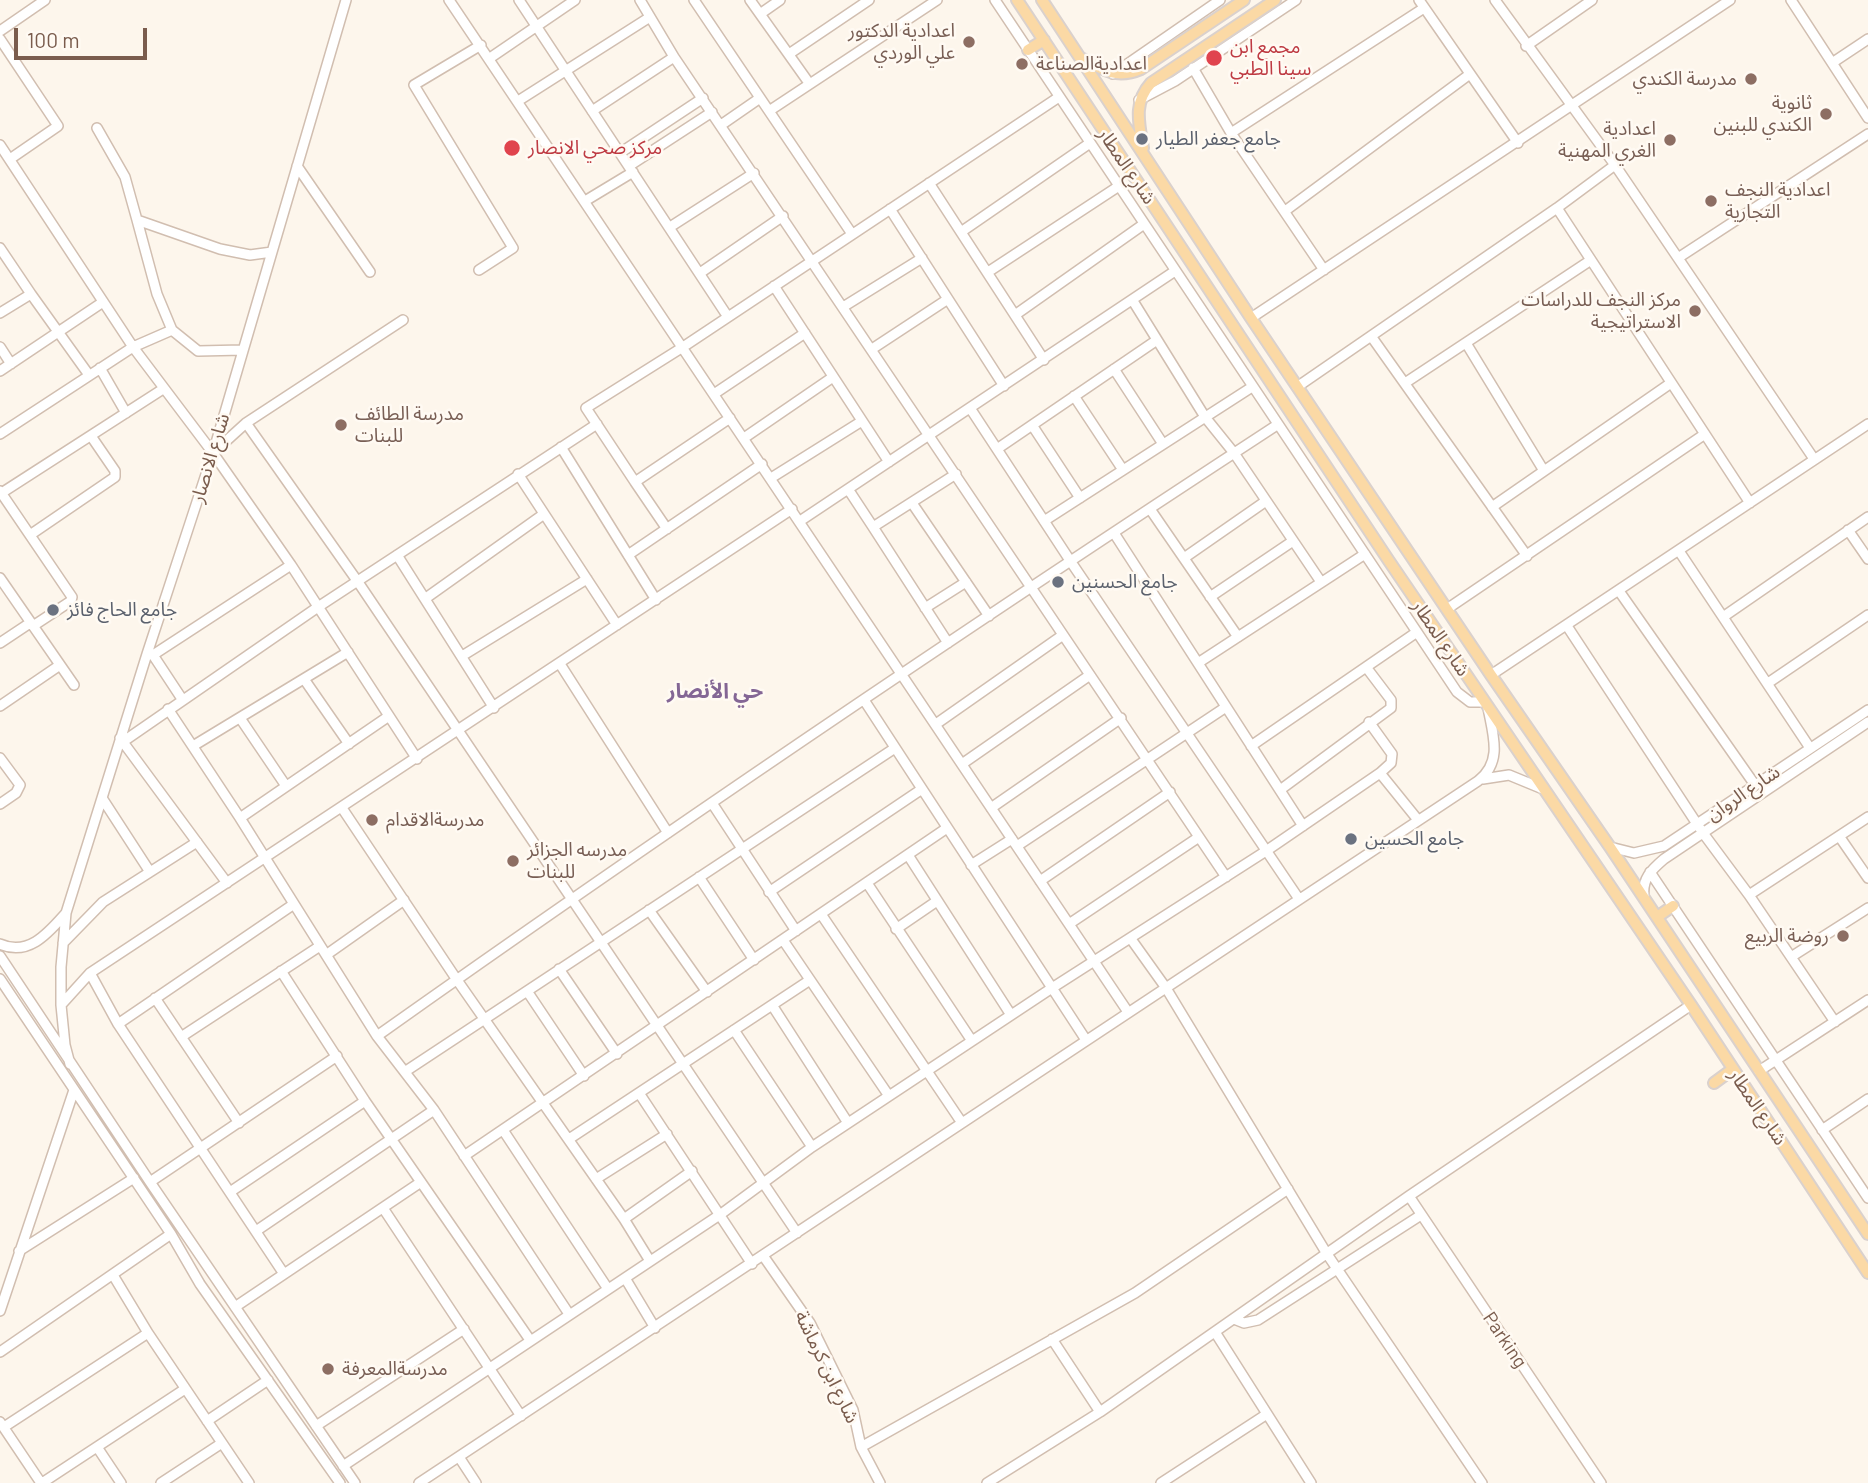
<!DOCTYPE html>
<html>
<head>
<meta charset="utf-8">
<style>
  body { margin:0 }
  #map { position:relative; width:1868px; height:1483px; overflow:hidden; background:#fdf6ec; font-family:Barlow,sans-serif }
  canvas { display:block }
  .scale { position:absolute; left:14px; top:28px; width:133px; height:32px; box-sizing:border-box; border:4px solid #7a5c4d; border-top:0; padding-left:9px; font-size:21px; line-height:24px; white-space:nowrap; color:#7a5c4d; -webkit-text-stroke:5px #fffaf3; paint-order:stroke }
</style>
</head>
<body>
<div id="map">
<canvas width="1868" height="1483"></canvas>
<div class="scale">100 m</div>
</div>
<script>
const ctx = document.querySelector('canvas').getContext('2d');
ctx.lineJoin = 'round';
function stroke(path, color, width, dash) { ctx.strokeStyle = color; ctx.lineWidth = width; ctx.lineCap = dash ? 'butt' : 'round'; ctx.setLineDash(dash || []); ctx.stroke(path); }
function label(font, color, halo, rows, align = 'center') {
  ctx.font = font + ' Barlow,"Noto Sans Arabic",sans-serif'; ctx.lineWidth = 5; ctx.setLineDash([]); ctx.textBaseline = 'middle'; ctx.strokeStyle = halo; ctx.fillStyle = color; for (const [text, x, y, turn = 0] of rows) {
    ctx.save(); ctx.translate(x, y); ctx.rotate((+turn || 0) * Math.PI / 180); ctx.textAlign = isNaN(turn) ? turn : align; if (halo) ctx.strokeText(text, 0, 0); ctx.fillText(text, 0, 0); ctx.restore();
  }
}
const minor = new Path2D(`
  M449,0L1128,1012
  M519,0L728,317
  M640,0L674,57L1226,877
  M694,0L852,234
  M750,0L809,83
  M995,0L1457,692L1470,702H1484
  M1419,0L1518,143
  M1495,0L1615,165L1814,459
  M1791,0L1868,118
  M760,14L780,0
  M0,31L45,0
  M0,39L58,126L10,159
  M1526,46L1592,0
  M789,54L869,0
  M490,58L575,0
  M1832,63L1868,39
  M1193,68L1231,133L1324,270
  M1113,74L1220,0
  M1139,100L1175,81L1296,0
  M518,101L650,17
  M592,111L674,57
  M769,111L937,0
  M721,125L760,98
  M97,128L125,177L137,220L220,249L250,255L272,252
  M1231,133L1424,8
  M0,145L133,347L213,453L291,565L417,759
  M620,153L703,98
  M297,166L370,272
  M629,166L712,112
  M929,183L1044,360
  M585,201L633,172
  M1557,208L1750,503
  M890,209L1004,386
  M1285,211L1470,74
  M137,220L157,294L172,330L198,351L243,350
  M670,227L754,173
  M961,232L1090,143
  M0,248L31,294L0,313
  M1678,258L1868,134
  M479,270L513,248L414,85L481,45
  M988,272L1119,186
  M700,273L783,216
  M774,286L889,462
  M31,294L89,375
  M1133,301L1205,417L1234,453L1321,582
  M843,307L922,258
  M1015,315L1144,224
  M1251,318L1730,0
  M1371,336L1527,556
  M1466,343L1544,471
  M0,347L11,364
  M872,349L948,299
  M100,368L126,413
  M1114,369L1163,444
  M0,371L103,302
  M1405,383L1591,260
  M1297,387L1557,208L1615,165
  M714,394L805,333
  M1074,396L1123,470
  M970,408L1071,562L1299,899
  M246,423L358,582L797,1233
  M1032,425L1080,498
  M0,434L133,347L172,330
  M744,438L833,377
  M561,447L656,600
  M997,449L1157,340
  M214,452L246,423L403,320
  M518,474L617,625
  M771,478L862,421
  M635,482L586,408L683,347L1059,97
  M848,489L873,527L956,474
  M0,491L72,597L71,601L33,626
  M0,494L163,389
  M912,503L989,616
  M1492,507L1671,383
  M1150,509L1238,637
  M800,521L1175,271
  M1044,521L1252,387
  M873,527L948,643
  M667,529L635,482L730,418
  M1848,530L1868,559
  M1114,533L1303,826
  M30,535L115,477V471L91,436
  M1679,551L1810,748
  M397,555L494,708
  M628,555L762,464
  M1184,558L1266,501
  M0,578L74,685
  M1619,591L1755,785
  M1210,597L1293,541
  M426,598L544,514
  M925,608L966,582
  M1447,609L1705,434
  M1723,617L1868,517
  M1567,626L1703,833L1749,895L1835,1022
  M0,643L30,623
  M147,654L153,655L291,565
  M153,655L182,699
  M462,656L587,579
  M1198,663L1365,554
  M560,664L668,833
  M1491,675L1868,424
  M304,679L349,744
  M1768,683L1868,615
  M864,700L1086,1040
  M0,706L60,665
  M168,709L240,818L377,1036L434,1110L569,1314
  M240,718L286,786
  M936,724L1063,635
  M120,738L227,883
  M124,741L318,607L597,424
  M193,746L348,652
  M1251,746L1417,632
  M0,758L20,785L16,793L0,804
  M962,764L1090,675
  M1380,773L1418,820
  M1483,779L1509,775L1543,789
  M1280,790L1391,708V700L1366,667
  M102,798L150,872
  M712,803L796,931
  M342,808L457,980L624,1219L650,1261
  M991,808L1121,718
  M240,818L389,716
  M1839,836L1868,878
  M1017,846L1226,707
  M1610,847L1634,853L1664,846L1868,710
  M908,855L1011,1015
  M971,865L1012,839
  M1650,872L1868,1198
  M699,877L754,960
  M1040,881L1170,792
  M867,883L972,1041
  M769,892L922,789
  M1749,895L1868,817
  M1644,896C1642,879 1651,870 1664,859L1868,722
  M649,910L707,992
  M821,914L962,1123
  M1069,924L1199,837
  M896,929L937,901
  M1131,939L1166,988L1327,1254L1482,1483
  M783,940L889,1096
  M63,943L103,902L197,842
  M0,944C29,957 49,932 66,913
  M326,955L404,900
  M0,956L150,1182L355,1483
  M1791,957L1868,908
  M559,969L617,1054
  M281,971L365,1101L530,1340
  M90,973L118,1024L284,1274
  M0,979L171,1234L200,1284L340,1483
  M527,991L584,1076
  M155,998L239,1123
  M61,1005L90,973L792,509
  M772,1005L848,1123
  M118,1024L294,904
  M734,1030L812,1147
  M377,1036C673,826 974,623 1277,425
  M181,1037L320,946
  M70,1064L65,1045L61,1005V967L66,913L147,654L213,453L346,0
  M406,1071L895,748
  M1759,1071L1868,1000
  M639,1093L752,1264
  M503,1130L608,1289
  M1822,1130L1868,1099
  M569,1139L810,980
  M464,1156L947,828
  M596,1179L667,1134
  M150,1182L337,1056
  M230,1192L365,1101
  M1409,1196L1601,1483
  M383,1208L521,1416
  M624,1219L692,1171
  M256,1231L434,1110
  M19,1251L134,1178
  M764,1257L810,1323L853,1410L861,1447L880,1483
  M113,1275L148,1333L249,1483
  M625,1278L655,1328
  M235,1307L421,1182
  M0,1311L74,1090
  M1234,1319L1244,1323L1258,1320L1421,1215
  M1215,1332L1311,1483
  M1052,1339L1100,1412
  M0,1352L171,1234
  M207,1421L268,1380
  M0,1422L41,1483
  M316,1426L464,1329
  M4,1427L148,1333
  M97,1447L121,1483
  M861,1447L1135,1293L1288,1189
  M459,1457L476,1483
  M343,1466L721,1214L812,1147L1052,988L1266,851L1380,773L1391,763L1392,754L1369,722
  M42,1483L185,1389
  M161,1483L222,1443
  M419,1483C773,1250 1124,1013 1478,781C1503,762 1493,735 1488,708
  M987,1483L1100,1412L1409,1196L1691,1005
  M1161,1483L1267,1414`);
const major = new Path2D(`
  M1017,0L1389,561L1691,1005L1868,1273
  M1042,0L1251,318L1491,675L1610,847L1868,1234
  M1028,50L1044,40
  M1083,59C1104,71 1118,79 1141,69L1244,0
  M1143,148C1139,123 1133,103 1151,83L1275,0
  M1657,917L1673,906
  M1714,1083L1733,1069`);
stroke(minor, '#d1beb0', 12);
stroke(major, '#dad1cd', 14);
stroke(minor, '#fff', 9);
stroke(major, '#fbd9a5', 10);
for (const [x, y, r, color] of [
  [969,42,7,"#8d6e63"],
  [1214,58,9,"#e0444e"],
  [1022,64,7,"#8d6e63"],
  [1751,79,7,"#8d6e63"],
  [1826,114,7,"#8d6e63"],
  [1142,139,7,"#6b7280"],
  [1670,140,7,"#8d6e63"],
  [512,148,9,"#e0444e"],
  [1711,201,7,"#8d6e63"],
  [1695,311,7,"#8d6e63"],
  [341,425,7,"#8d6e63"],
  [1058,582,7,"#6b7280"],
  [53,610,7,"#6b7280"],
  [372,820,7,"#8d6e63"],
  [1351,839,7,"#6b7280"],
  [513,861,7,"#8d6e63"],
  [1843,936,7,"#8d6e63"],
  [328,1369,7,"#8d6e63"]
]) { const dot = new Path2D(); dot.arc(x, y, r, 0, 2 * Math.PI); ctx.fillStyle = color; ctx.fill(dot); stroke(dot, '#fffaf3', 2.5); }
label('19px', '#785e54', '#fffaf3', [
  ["اعدادية الدكتور",955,31],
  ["علي الوردي",955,53],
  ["اعداديةالصناعة",1036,64,"left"],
  ["مدرسة الكندي",1737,79],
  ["ثانوية",1812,103],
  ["الكندي للبنين",1812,125],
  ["اعدادية",1656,129],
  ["الغري المهنية",1656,151],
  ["اعدادية النجف",1725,190,"left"],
  ["التجارية",1725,212,"left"],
  ["مركز النجف للدراسات",1681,300],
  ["الاستراتيجية",1681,322],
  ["مدرسة الطائف",355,414,"left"],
  ["للبنات",355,436,"left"],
  ["مدرسةالاقدام",386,820,"left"],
  ["مدرسه الجزائر",527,850,"left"],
  ["للبنات",527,872,"left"],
  ["روضة الربيع",1829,936],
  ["مدرسةالمعرفة",342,1369,"left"]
], 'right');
label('19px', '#be3a42', '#fffaf3', [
  ["مجمع ابن",1230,47],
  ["سينا الطبي",1230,69],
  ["مركز صحي الانصار",528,148]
], 'left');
label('19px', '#5b616d', '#fffaf3', [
  ["جامع جعفر الطيار",1156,139],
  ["جامع الحسنين",1072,582],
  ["جامع الحاج فائز",67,610],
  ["جامع الحسين",1365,839]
], 'left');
label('19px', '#7a5c4d', '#fffaf3', [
  ["شارع المطار",1127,166,56],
  ["شارع الانصار",210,458,-73],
  ["شارع المطار",1441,638,56],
  ["شارع الروان",1743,793,-34],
  ["شارع المطار",1758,1107,56],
  ["Parking",1505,1340,56],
  ["شارع ابن كرماشة",827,1367,64]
]);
label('bold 21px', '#846695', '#fffaf3', [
  ["حي الأنصار",715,691]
]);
</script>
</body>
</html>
